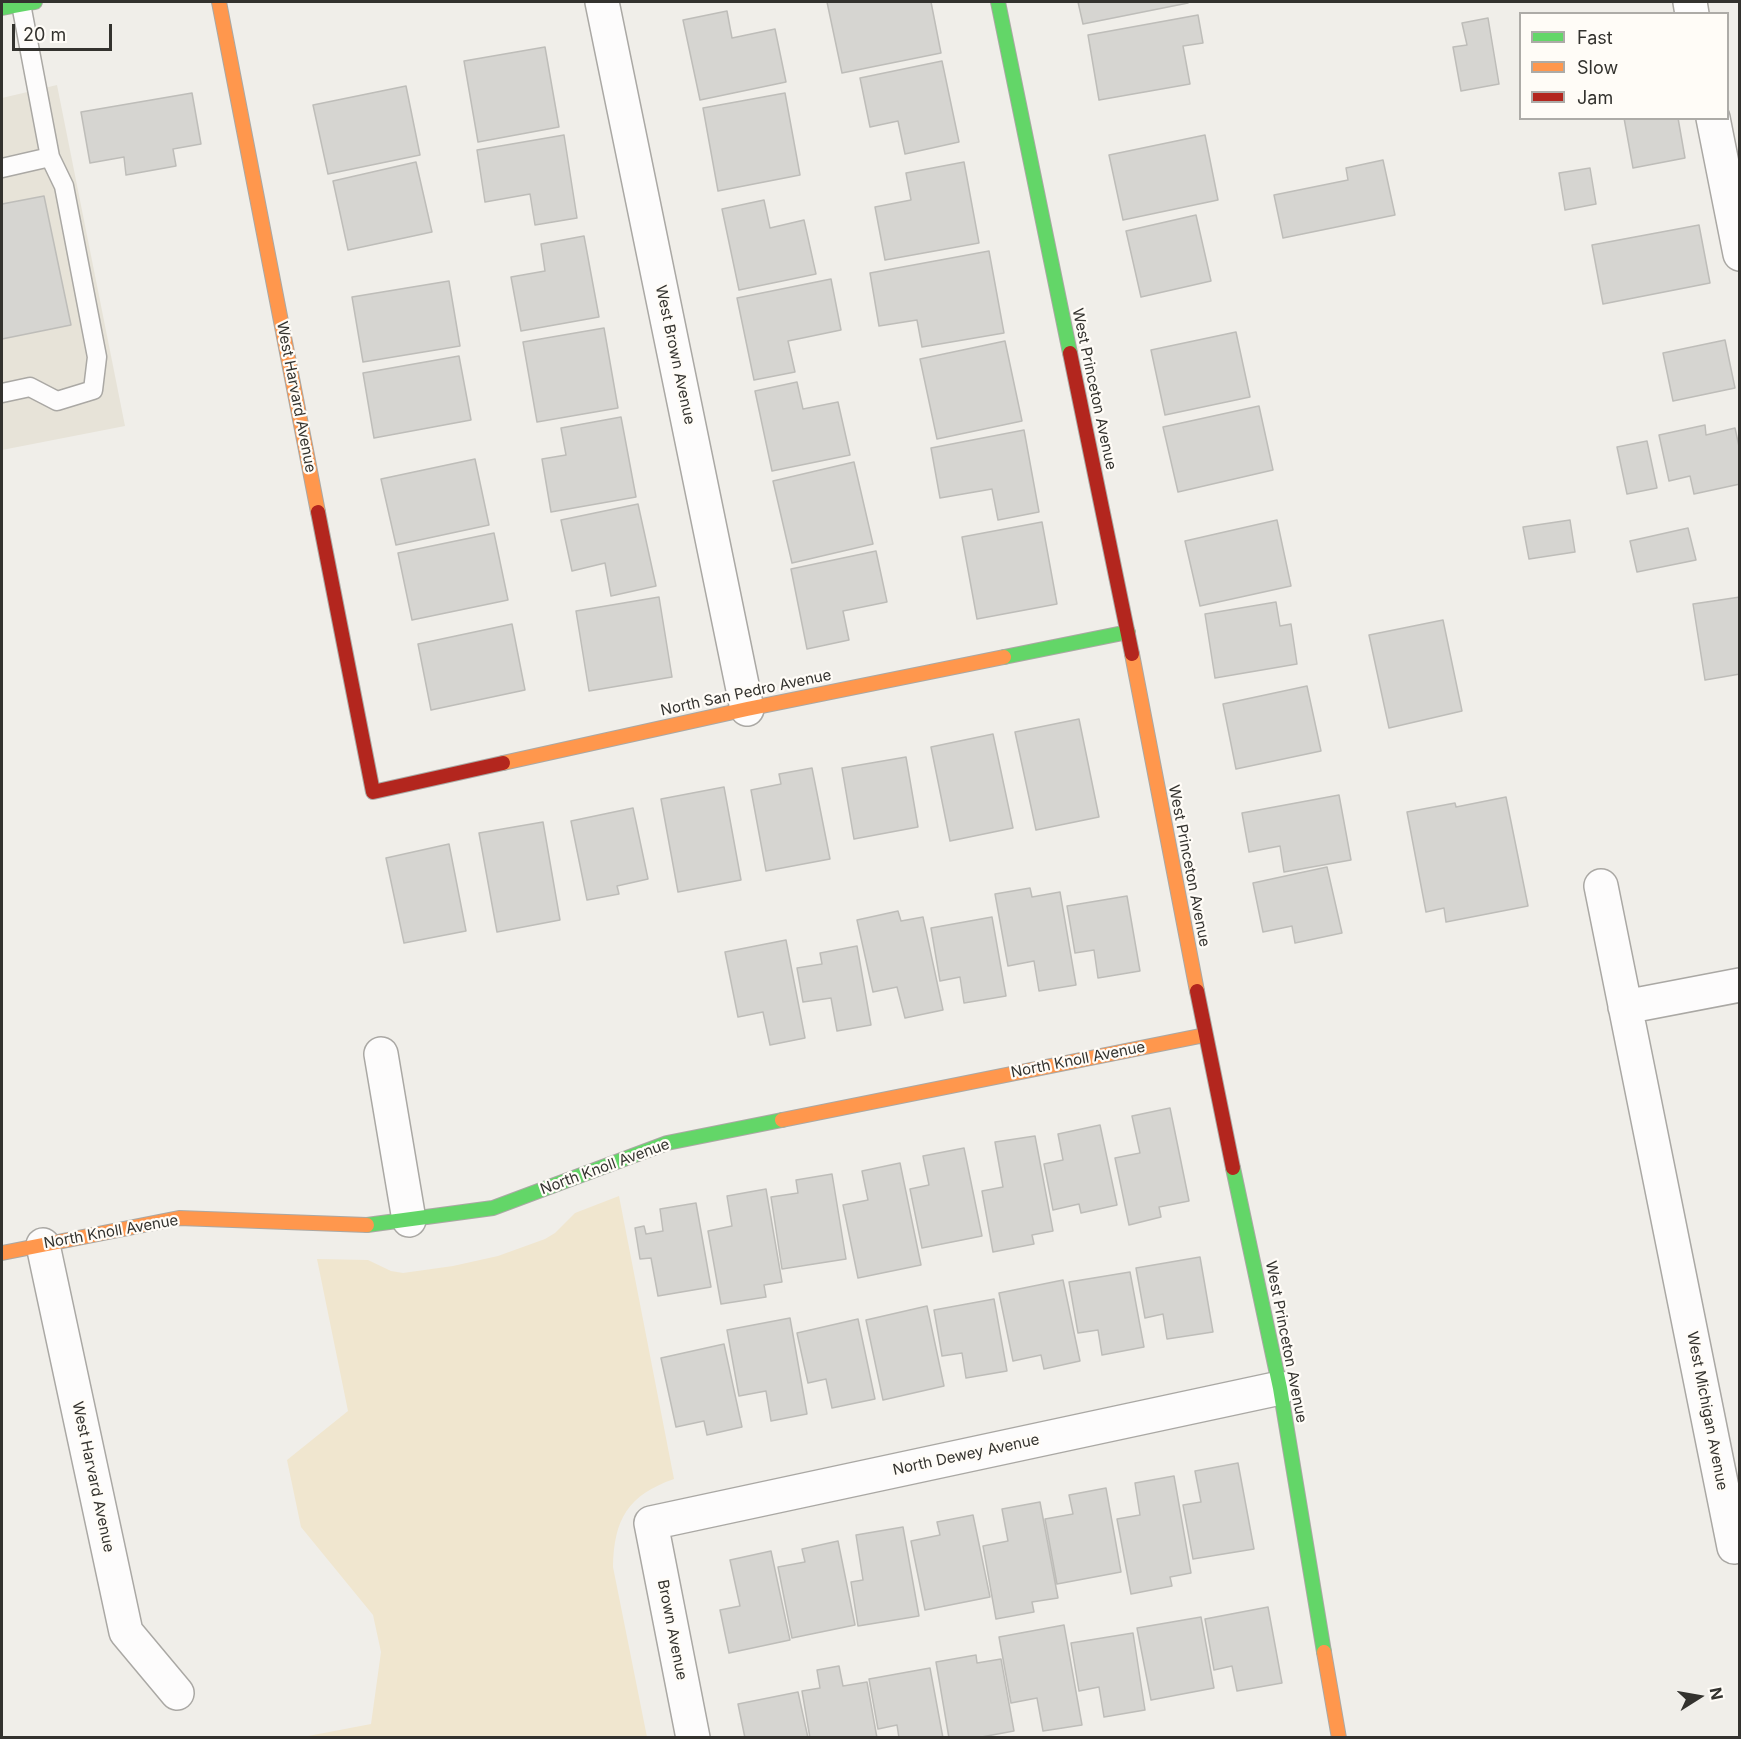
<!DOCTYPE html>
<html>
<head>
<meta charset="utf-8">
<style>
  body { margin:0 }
  #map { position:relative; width:1741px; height:1739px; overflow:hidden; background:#f0eee9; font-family:Inter,sans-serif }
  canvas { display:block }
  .frame { position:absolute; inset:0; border:3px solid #33322e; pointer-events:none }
  .legend { position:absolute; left:1519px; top:12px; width:210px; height:108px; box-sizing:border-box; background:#fffcf7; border:2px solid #adaba7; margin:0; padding:8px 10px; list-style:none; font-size:18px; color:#33322e }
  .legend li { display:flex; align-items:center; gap:12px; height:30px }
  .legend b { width:30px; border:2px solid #adaba7 }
  .north { position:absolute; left:1669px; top:1667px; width:60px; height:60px; -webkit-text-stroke:4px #fffcf7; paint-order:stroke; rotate:79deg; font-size:16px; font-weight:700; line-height:24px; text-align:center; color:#33322e }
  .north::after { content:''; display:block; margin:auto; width:21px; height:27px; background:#33322e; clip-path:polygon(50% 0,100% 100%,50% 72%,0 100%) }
  .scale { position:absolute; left:12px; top:24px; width:100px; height:27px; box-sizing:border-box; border:3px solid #33322e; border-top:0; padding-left:8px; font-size:18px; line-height:21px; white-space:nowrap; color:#33322e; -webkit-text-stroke:4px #fffcf7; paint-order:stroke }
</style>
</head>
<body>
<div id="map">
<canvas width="1741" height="1739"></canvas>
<div class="frame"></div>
<ul class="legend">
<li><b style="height:8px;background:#63d668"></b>Fast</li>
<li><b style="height:8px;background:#ff974d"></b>Slow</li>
<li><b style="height:8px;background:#b3261e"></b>Jam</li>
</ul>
<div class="north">N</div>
<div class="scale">20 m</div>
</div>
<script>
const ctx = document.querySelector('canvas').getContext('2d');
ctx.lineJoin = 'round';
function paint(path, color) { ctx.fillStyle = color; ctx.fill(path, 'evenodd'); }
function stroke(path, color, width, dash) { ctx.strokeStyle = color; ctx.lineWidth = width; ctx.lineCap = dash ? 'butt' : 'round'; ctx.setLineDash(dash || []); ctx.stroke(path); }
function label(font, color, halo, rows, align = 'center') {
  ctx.font = font + ' Inter,sans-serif'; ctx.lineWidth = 4.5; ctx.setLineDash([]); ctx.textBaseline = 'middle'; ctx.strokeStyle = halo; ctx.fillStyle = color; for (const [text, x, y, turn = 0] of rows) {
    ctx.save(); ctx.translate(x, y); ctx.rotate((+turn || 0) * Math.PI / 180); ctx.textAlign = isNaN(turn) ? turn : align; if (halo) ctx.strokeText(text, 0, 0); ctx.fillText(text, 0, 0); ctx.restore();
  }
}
paint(new Path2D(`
  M57,85L125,426L2,450V98Z`), '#e7e3d8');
paint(new Path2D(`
  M619,1196L674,1479C628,1495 614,1519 613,1567L647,1737H303L371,1724L381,1652L373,1615L301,1527L287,1460L348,1411L317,1259L368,1260L391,1271L403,1273L453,1266L498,1256L545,1239L555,1233L575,1213Z`), '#f0e6cf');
const building = new Path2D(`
  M827,2H931L941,53L842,73Z
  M1078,2H1187L1188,3L1083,24Z
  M727,11L732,38L775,29L786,82L700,100L683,20Z
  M1198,15L1203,43L1183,46L1190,84L1099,100L1088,35Z
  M1488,18L1499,84L1461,91L1453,47L1467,45L1462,23Z
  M545,47L559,127L478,142L464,61Z
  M942,61L959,142L905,154L898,121L870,127L860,78Z
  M406,86L420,155L328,174L313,105Z
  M192,93L201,144L173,149L176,166L126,175L124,157L90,163L81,112Z
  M785,93L800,175L718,191L703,108Z
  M1624,118H1678L1685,158L1633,168Z
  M564,135L577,218L535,225L530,194L485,202L477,150Z
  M1205,135L1218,200L1123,220L1109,155Z
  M1383,160L1395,215L1283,238L1274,195L1348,180L1346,168Z
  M416,162L432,232L348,250L333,181Z
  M964,162L979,243L885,260L875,207L911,200L906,173Z
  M1590,168L1596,204L1565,210L1559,173Z
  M44,196L71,325L2,339V204Z
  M764,200L770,228L804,220L816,274L739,290L722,209Z
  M1196,215L1211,281L1141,297L1126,231Z
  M1699,225L1710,283L1603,304L1592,245Z
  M584,236L599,317L521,331L511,277L545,271L541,244Z
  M989,251L1004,333L922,347L917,320L879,326L870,273Z
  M831,279L841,330L788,341L795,372L754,380L737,298Z
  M449,281L460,346L363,362L352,297Z
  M604,328L618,408L537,422L523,342Z
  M1236,332L1250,397L1165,415L1151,350Z
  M1725,340L1735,388L1673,401L1663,353Z
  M1005,341L1022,421L937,439L920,359Z
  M459,356L471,420L374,438L363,373Z
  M797,382L803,409L838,402L850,455L772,471L755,391Z
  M1259,406L1273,470L1178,492L1163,427Z
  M621,417L636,497L551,512L542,459L566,455L561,428Z
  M1705,425L1706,435L1735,428L1740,451V484L1694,494L1690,476L1669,481L1659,435Z
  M1024,430L1039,512L998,520L992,489L940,498L931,448Z
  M1647,441L1657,488L1627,494L1617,447Z
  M475,459L489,525L396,545L381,479Z
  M854,462L873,544L792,563L773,481Z
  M638,504L656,586L611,596L605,563L572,571L561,520Z
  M1277,520L1291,586L1200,606L1185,541Z
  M1570,520L1575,552L1529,559L1523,527Z
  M1042,522L1057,604L977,619L962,537Z
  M1688,528L1696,560L1637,572L1630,541Z
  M494,533L508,600L412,620L398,553Z
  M876,551L887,602L843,611L849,640L807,649L791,569Z
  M659,597L672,677L589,691L576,611Z
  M1740,597V674L1705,680L1693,604Z
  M1276,602L1280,626L1291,624L1297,664L1215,678L1205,614Z
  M1443,620L1462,711L1389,728L1369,635Z
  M512,624L525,690L431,710L418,644Z
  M1307,686L1321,751L1236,769L1223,704Z
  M1079,719L1099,817L1036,830L1015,732Z
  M993,734L1013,828L950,841L931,747Z
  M906,757L918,827L854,839L842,768Z
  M812,768L830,859L766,871L751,790L781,784L779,774Z
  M724,787L741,880L678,892L661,799Z
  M1339,795L1351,860L1284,872L1280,846L1249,852L1242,813Z
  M1506,797L1528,906L1446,922L1444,908L1426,912L1407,812L1455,803L1456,807Z
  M633,808L648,879L617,886L619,894L587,900L571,821Z
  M543,822L560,920L497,932L479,833Z
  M449,844L466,931L404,943L386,858Z
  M1327,867L1342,933L1295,943L1292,926L1263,932L1253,883Z
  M1030,888L1032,897L1060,892L1076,985L1039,991L1034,961L1008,966L995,894Z
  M1127,896L1140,971L1098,978L1094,950L1075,953L1067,906Z
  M898,911L901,921L923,917L943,1010L905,1018L897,987L873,992L857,920Z
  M992,917L1006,996L964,1003L960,977L940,981L931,928Z
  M786,940L805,1038L770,1045L763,1012L738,1017L725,952Z
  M857,946L871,1025L837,1031L831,998L803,1002L797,968L822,964L820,953Z
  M1170,1108L1189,1201L1159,1207L1161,1217L1129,1225L1115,1158L1140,1153L1132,1116Z
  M1100,1125L1117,1205L1081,1213L1079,1204L1053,1210L1044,1164L1063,1160L1058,1134Z
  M1035,1136L1053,1231L1032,1235L1034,1244L993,1252L982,1191L1003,1187L995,1142Z
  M964,1148L982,1236L922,1248L910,1189L929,1185L923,1156Z
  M900,1163L921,1265L858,1278L843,1205L868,1200L862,1171Z
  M832,1174L846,1259L782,1269L771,1197L798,1193L796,1180Z
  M766,1189L782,1282L764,1285L766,1297L721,1304L708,1231L732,1226L727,1196Z
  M696,1203L711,1287L658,1296L651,1258L640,1259L635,1228L644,1226L646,1234L663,1231L660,1209Z
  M1200,1257L1213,1332L1167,1339L1163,1314L1145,1318L1136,1268Z
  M1130,1272L1144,1347L1102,1355L1098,1330L1078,1333L1069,1282Z
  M1063,1280L1080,1361L1044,1369L1041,1355L1013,1361L999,1293Z
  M994,1299L1007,1371L966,1378L962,1353L942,1356L934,1310Z
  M927,1306L944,1386L883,1400L866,1320Z
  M790,1318L807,1414L771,1421L766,1391L739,1396L727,1330Z
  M858,1319L875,1399L832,1408L826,1379L808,1383L797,1333Z
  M724,1344L742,1427L707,1435L704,1421L676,1427L661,1358Z
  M1238,1463L1254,1549L1193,1559L1183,1505L1201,1502L1195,1471Z
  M1174,1476L1191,1573L1170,1577L1172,1586L1131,1594L1117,1519L1140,1515L1135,1483Z
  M1106,1488L1121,1572L1057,1584L1045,1519L1073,1514L1069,1495Z
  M1040,1502L1058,1598L1032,1602L1034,1612L996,1619L983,1546L1008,1541L1002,1509Z
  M973,1515L990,1597L925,1610L911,1541L940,1535L937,1522Z
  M903,1527L919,1616L858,1626L851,1582L863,1580L856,1535Z
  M838,1541L855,1625L792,1638L778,1567L805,1562L802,1549Z
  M771,1551L790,1640L729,1653L720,1610L740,1606L730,1560Z
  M1268,1607L1282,1683L1237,1691L1232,1666L1214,1670L1205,1619Z
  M1201,1617L1214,1688L1151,1700L1137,1628Z
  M1064,1625L1082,1725L1043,1731L1037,1698L1011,1703L999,1637Z
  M1133,1633L1145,1710L1104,1717L1099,1687L1079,1691L1071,1643Z
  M976,1655L977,1663L1001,1659L1014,1731L976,1738H949L936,1662Z
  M839,1666L843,1686L867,1682L877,1738H810L802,1691L820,1688L817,1670Z
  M930,1668L943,1738H899L897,1725L878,1729L869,1679Z
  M798,1692L808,1738H745L738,1704Z`);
paint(building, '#d6d5d1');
stroke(building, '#bebdb9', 1.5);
const lane = new Path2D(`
  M2,168L50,157L21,4
  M2,393L30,387L57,401L93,390L97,357L64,186L50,157`);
const street = new Path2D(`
  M602,2L747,709
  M1690,2L1692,14
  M1713,118L1740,254
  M1601,886L1734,1547L1740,1546
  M1625,1007L1740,985
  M381,1054L409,1220
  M43,1245L126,1632L177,1693
  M693,1738L651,1523L1280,1388`);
const fast = new Path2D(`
  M998,2L1070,353
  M2,8L35,2
  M1004,657L1128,632
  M1233,1168L1280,1388L1324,1652
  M367,1225L493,1208L667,1143L782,1120`);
const slow = new Path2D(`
  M219,2L318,512
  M1132,654L1197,991
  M503,763L747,709L1004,657
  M782,1120L1205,1035
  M2,1253L179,1218L367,1225
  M1324,1652L1339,1738`);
const jam = new Path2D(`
  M1070,353L1132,654
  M318,512L373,792L503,763
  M1197,991L1233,1168`);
stroke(lane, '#aaa8a4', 21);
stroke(street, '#aaa8a4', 36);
stroke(fast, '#aaa8a4', 16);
stroke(slow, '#aaa8a4', 16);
stroke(jam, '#aaa8a4', 16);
stroke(lane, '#fdfcfc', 18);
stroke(street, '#fdfcfc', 33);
stroke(fast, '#63d668', 14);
stroke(slow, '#ff974d', 14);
stroke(jam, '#b3261e', 14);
label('15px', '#33322e', '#fffcf7', [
  ["West Brown Avenue",675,355,78],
  ["West Princeton Avenue",1094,389,78],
  ["West Harvard Avenue",296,397,79],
  ["North San Pedro Avenue",746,693,-12],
  ["West Princeton Avenue",1189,866,79],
  ["North Knoll Avenue",1078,1060,-11],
  ["North Knoll Avenue",605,1167,-20],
  ["North Knoll Avenue",111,1232,-10],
  ["West Princeton Avenue",1286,1342,79],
  ["West Michigan Avenue",1707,1411,79],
  ["North Dewey Avenue",966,1455,-12],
  ["West Harvard Avenue",93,1477,78],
  ["Brown Avenue",672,1630,79]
]);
</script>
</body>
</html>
